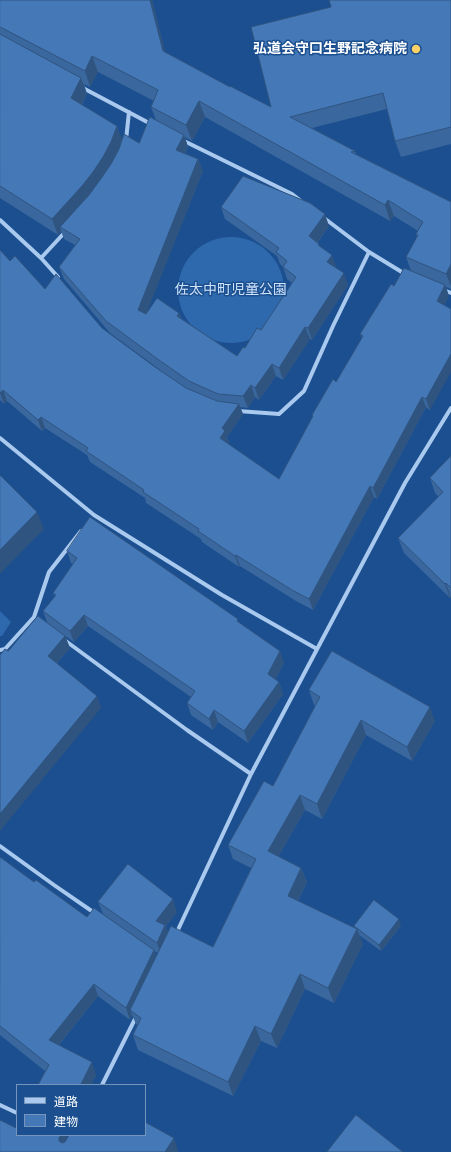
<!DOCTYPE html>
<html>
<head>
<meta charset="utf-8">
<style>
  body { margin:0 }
  #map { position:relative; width:451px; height:1152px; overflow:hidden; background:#1b4f8f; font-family:Karla,"Noto Sans JP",sans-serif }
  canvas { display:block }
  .legend { position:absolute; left:16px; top:1084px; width:130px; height:52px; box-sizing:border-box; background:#1b4f8f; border:1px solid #7695bc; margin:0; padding:5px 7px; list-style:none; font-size:12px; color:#fff }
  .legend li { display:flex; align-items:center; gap:8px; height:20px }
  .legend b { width:20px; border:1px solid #7695bc }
</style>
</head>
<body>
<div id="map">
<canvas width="451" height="1152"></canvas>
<ul class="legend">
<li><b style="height:5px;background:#a9c9ee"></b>道路</li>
<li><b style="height:11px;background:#4478b7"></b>建物</li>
</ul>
</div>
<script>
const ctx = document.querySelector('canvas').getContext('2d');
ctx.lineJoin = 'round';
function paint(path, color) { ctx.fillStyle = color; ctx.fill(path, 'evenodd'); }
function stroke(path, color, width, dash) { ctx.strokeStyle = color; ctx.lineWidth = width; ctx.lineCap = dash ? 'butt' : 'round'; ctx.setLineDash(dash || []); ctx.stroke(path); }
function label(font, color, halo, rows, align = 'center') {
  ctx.font = font + ' Karla,"Noto Sans JP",sans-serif'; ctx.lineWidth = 3; ctx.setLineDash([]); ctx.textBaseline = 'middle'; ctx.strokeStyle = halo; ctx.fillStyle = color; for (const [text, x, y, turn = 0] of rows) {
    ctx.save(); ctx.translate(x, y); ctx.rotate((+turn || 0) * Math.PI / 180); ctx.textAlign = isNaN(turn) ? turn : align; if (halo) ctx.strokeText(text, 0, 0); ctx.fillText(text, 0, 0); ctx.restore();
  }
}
paint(new Path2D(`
  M178 290a53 53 0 1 1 106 0a53 53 0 1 1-106 0Z
  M0,611L11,622L2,636H0Z`), '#2e69ad');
stroke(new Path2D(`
  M81,87L151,124
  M126,140L129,112
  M182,140L292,194L301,201
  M324,218L369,252L405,274
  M0,220L41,258L58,277
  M41,258L66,231
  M443,290L451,293
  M238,411L279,414L304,391L333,326L369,252
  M0,438L94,515L222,595L317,649
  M63,639L187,730L251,774
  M0,650L5,649L34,617L49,572L81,531
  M0,846L54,885L96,914
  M176,934L251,774L405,483L451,408
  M102,1085L137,1015
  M0,1105L17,1113`), '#a9c9ee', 4);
paint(new Path2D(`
  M0,0H152L165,52L230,87L271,107L451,0V144L401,157L395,141L387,109L312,128L355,151L356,155L451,202V289L446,287L449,296L444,305L430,410L426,407L377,499L374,497L313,610L296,601L240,566L239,567L202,542L201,539L146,503L145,498L90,462L87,455L45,428L42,431L7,401L4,404L0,400V250L10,261L45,289L102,328L155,367L163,372L110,333L64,279L59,267L75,245L64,239L61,231L58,235L0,198ZM98,72L154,101L151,107L156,120L139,143L122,141L117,126L82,105L87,94L84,84L90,87ZM205,117L390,221L394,216L418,231L416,234L417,237L406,257L411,271L394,286L360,334L362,338L336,382L312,415L313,417L279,479L227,444L229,442L227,437L243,414L240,407L248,408L255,397L259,400L276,376L283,380L310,339L312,340L348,285L336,268V267L320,247L319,244L318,242L329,226L221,207L225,219L277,256L280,264L283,267L287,279L292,283L261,330L237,356L182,319L179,313H146L203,171L198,159L185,153L188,147L185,137L192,141Z
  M451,456V598H450L404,553L398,538L439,497L435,493L430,478Z
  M67,551L239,623L284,663L275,680L279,682L283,694L248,743L218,722L213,730L191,715L187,703L191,697L88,626L74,642L65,636L70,648L57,663L101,708L8,651L47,622L43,611L55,597L53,593L73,564L71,563Z
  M309,690L435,721L412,761L366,735L322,819L305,810L278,857L301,868L307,882L298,901L355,928L354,926H401L381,951L359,935L363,944L334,1003L305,989L277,1048L261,1041L233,1096L138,1050L133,1035L137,1025L136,1024L132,1015L130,1020L98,996L59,1045L96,1075L91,1085H38L45,1071L0,1035V857L34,882L87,917L103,914L98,902L177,912L166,926L168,933L213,947L251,868L233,859L228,845L273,786L315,706L314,705ZM154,951L158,953L156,956Z`), '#3a679d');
paint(new Path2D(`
  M150,0H152L169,67L163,51Z
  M92,56L98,72L90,87L85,71Z
  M81,78L87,94L77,114L71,98Z
  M199,101L205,117L192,141L186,125Z
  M117,126L123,142L109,173L60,227L61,231L58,235L52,219Z
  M184,135L188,147L180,162L176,150Z
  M198,159L203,171L143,322L138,310Z
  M388,200L394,216L390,221L385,205Z
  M325,214L329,226L313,248L309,236Z
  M332,255L336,267L332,274L327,262Z
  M451,264V286L446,274Z
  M344,273L348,285L312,340L308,328Z
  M445,285L449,296L441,312L437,301Z
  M179,313L184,325L177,316Z
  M305,327L310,339L283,380L279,368Z
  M451,354V372L430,410L426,399Z
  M272,364L276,376L259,400L255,388Z
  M251,385L255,397L248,408L243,396Z
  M3,390L7,401L4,404L0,393Z
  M422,397L426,407L377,499L373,488Z
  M239,404L243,414L227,437L229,442L224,449L220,438L222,428Z
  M41,417L45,428L42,431L38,420Z
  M370,486L374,497L313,610L309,599Z
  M37,512L44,529L0,574V550Z
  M236,555L240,566L239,567L235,556Z
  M446,583L451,598H450L445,584Z
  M84,615L88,626L74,642L70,631Z
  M65,636L70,648L52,668L48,656Z
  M280,651L284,663L272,686L268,674Z
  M279,682L283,694L248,743L244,731Z
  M97,696L101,708L0,831V814Z
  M430,707L435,721L412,761L407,747Z
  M214,710L218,722L213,730L209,719Z
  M361,720L366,735L322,819L317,804Z
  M300,795L305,810L273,866L268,851Z
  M301,868L307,882L293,910L288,896Z
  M173,899L177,912L166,926L170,938L162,956L157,943L156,921Z
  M399,919L401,926L381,951L379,945Z
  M357,929L363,944L334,1003L328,988Z
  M154,950L159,962L130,1010L132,1015L130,1020L126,1008Z
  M300,974L305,989L277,1048L271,1034Z
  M94,984L98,996L53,1052L49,1040Z
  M255,1026L261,1041L233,1096L228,1082Z
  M92,1062L96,1075L91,1085H81V1084Z
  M61,1135H66L69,1141L64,1150L59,1141V1138Z
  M174,1138L178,1150L177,1152H165Z`), '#305480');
const building = new Path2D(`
  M0,0H150L163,51L230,87V86L271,107L251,27L331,7L329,0H451V127L395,141L383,93L290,117L355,151L351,152L451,202V264L446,274L406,257L418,235L416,234L423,222L388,200L385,205L199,101L186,125L151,107L158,90L92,56L85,71L0,27Z
  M0,34L81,78L71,98L117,126L111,142L103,157L93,172L82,186L52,219L0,186Z
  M150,117L184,135L176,150L198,159L138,310L146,314L157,298L179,313L177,316L237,356L243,347L245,348L257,328L261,330L296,277L283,267L287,261L276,252L279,248L221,207L243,176L310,203L325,214L309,236L319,244L318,245L332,255L327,262L344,273L308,328L305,327L279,368L272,364L255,388L251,385L243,396L218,394L189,381L159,360L106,321L59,267L80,239L60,227L89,195L100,180L111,164L119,149L124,134L139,143Z
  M0,250L10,261L15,256L45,289L56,274L102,328L155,367L186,388L217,401L239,404L222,428L225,431L220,438L279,479L313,416L312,415L333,379L336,382L363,336L360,334L391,284L394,286L404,268L445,285L437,301L451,309V354L426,399L422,397L373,488L370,486L309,599L292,590L236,555L235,556L198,531L199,529L143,492L144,490L86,451L88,448L41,417L38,420L3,390L0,393Z
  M451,456V588L446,583L445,584L398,538L443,492L430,478Z
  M0,475L37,512L0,550Z
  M90,517L238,619L237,621L280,651L268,674L279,682L244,731L214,710L209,719L187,703L195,691L84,615L70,631L43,611L56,595L53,593L77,558L67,551Z
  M38,616L65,636L48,656L97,696L0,814V655L5,649L8,651Z
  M332,651L430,707L407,747L361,720L317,804L300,795L268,851L301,868L288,896L357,929L328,988L300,974L271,1034L255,1026L228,1082L133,1035L141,1018L130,1010L171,926L213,947L256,859L228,845L264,781L273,786L320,697L309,690Z
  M0,857L34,882L36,880L87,917L94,908L154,950L126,1008L94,984L49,1040L92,1062L81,1084L82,1085H38L49,1065L0,1026Z
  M128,864L173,899L156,921L165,925L157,943L98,902Z
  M374,900L399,919L379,945L354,926Z
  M356,1115L403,1152H327Z
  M0,1120L16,1128L17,1126V1135H61L59,1138V1141L62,1143L65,1142L69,1135H145V1122L174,1138L165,1152H0Z`);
paint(building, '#4478b7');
stroke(building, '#305480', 1);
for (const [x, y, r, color] of [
  [416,49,5,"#ffd166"]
]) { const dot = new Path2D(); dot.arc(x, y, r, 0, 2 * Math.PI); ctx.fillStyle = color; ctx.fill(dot); stroke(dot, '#1b4f8f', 1.5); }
label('bold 14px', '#fff', '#1b4f8f', [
  ["弘道会守口生野記念病院",407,49]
], 'right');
label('14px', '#cfe3fa', '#1b4f8f', [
  ["佐太中町児童公園",231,290]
]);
</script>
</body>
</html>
